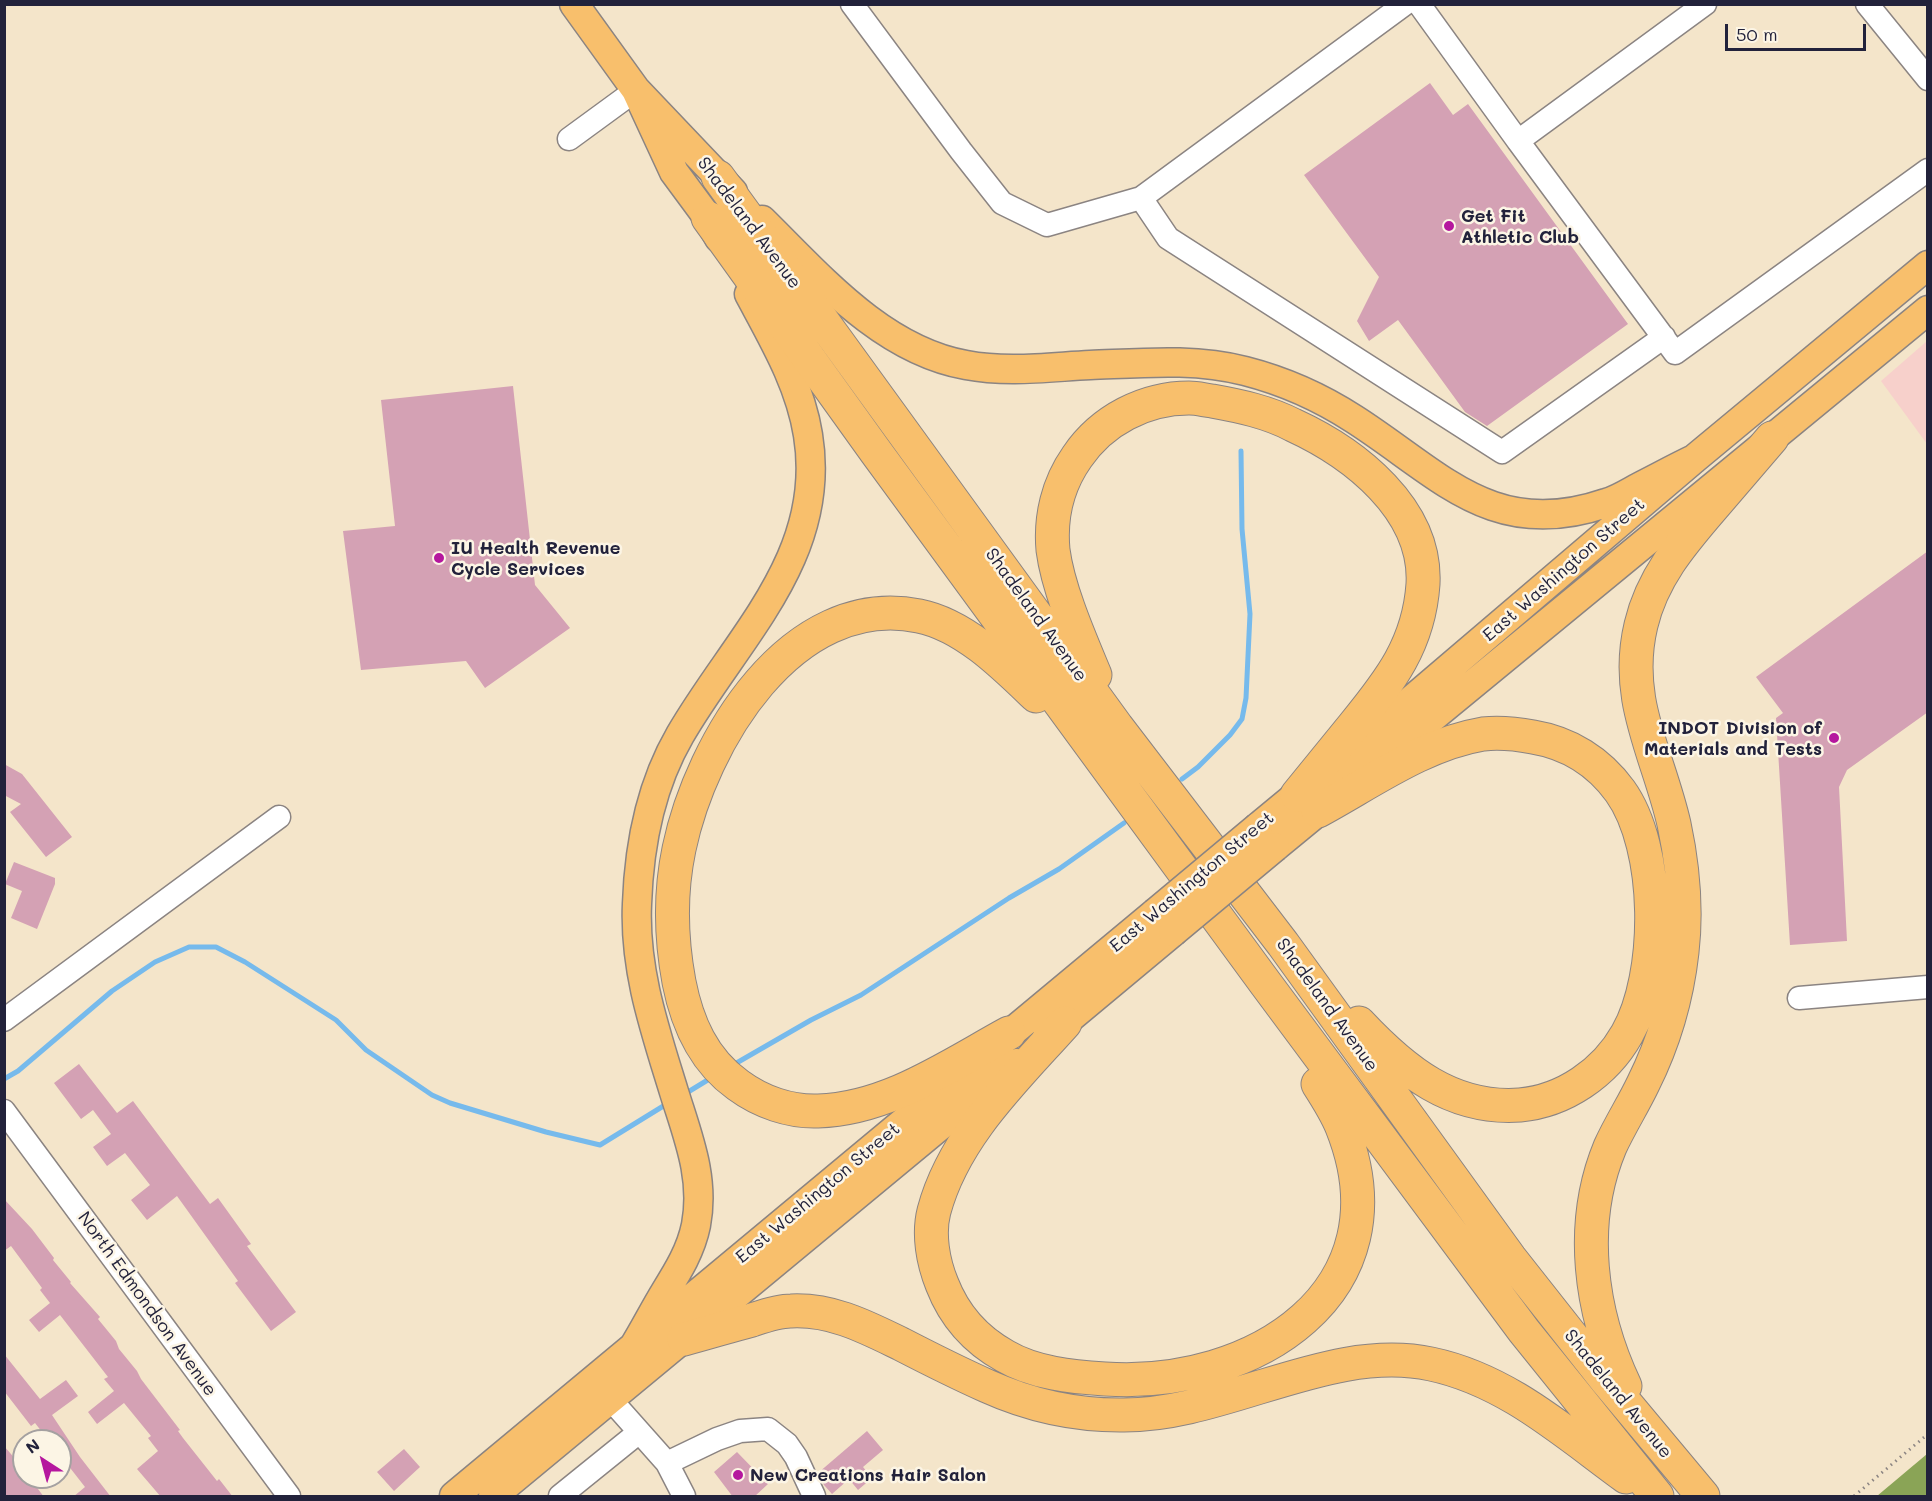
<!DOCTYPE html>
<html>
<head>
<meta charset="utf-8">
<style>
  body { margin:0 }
  #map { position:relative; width:1932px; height:1501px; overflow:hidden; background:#f4e5ca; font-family:Mali,sans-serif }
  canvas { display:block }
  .frame { position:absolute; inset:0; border:6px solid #22223b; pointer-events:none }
  .north { position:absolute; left:12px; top:1429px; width:60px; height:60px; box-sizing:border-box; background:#fcf5e5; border:2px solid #a5a1a1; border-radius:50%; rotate:324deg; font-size:16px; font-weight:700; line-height:24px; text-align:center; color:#22223b }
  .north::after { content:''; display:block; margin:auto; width:21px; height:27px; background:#b5179e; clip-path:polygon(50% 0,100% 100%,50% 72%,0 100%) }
  .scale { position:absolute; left:1725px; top:24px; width:141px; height:27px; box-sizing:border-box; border:3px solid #22223b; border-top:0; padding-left:8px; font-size:18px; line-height:21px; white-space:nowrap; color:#22223b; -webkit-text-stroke:4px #fcf5e5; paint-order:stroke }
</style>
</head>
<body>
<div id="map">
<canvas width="1932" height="1501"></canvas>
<div class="frame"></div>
<div class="north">N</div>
<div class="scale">50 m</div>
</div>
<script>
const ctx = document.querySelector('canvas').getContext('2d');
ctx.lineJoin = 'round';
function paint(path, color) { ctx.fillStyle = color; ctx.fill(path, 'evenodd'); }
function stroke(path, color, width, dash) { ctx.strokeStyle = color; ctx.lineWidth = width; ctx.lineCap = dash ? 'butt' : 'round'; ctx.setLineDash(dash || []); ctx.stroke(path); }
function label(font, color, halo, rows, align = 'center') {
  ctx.font = font + ' Mali,sans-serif'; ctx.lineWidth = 5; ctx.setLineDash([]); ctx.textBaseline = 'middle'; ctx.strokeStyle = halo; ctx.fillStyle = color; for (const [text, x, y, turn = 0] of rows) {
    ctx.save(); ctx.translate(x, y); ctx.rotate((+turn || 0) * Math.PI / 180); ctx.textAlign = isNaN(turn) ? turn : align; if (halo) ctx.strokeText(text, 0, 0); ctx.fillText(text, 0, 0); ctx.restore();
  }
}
paint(new Path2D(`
  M1927,341V444L1881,381Z`), '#f7d0cb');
paint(new Path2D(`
  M1927,1454V1496H1877Z`), '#8aa456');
stroke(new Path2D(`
  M1182,779L1198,767L1230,735L1242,719L1246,698L1250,614L1242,529L1241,451
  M733,1065L811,1020L861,995L1009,898L1059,869L1124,823
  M4,1079L18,1071L112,991L155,962L189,947H216L245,962L336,1020L366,1050L432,1095L450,1103L546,1132L600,1145L665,1105
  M688,1092L711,1078`), '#76baec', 5);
paint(new Path2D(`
  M1430,83L1453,115L1468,104L1628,324L1487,426L1465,412L1398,320L1369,341L1357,321L1379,277L1304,175Z
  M513,386L535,585L570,628L485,688L466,661L361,670L343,531L395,526L381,400Z
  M1928,551V712L1847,770L1839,787L1847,941L1790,945L1776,718L1783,713L1756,677Z
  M4,764L22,774L72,837L46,857L10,812L21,804L4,795Z
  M14,862L55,878V884L37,929L11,918L22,891L5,884Z
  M79,1064L117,1113L133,1101L210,1204L218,1198L251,1244L247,1246L296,1312L271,1331L235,1283L238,1281L177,1196L147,1220L131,1200L150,1185L125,1153L107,1166L93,1147L111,1134L93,1110L81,1119L54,1083Z
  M4,1199L32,1229L54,1258L53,1260L71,1282L70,1283L100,1317L98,1319L116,1341L119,1349L137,1371L141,1379L180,1430L178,1431L183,1438L217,1481L219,1479L233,1497H161L137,1469L158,1451L148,1438L151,1436L124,1403L97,1424L88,1412L114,1391L104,1379L108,1377L60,1315L39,1332L29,1320L50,1303L40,1290L42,1288L11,1246L4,1251Z
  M4,1354L40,1399L66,1380L78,1396L52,1415L80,1457L111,1497H73L85,1487L60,1455V1441H49L35,1423L31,1426L4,1391Z
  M867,1431L883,1450L863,1467L872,1478L858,1490L849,1479L832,1494L824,1485L818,1473Z
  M4,1446L24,1469V1477H29L44,1497H4Z
  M404,1449L420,1467L394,1491L377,1472Z
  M737,1452L768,1484L754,1497H733L714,1472Z`), '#d4a1b4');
const minor = new Path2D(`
  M852,4L961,151L1002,203L1047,225L1141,198L1405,4
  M1419,4L1518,141L1705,4
  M1867,4L1928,79
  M569,139L636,90
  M1518,141L1675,353L1928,170
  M1141,198L1168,238L1502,452L1664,337
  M1799,998L1928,987
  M4,1020L279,817
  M4,1111L289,1496
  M611,1400L667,1463L684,1496
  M667,1463L717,1439L740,1431L768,1429L787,1444L796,1457L814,1496
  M560,1496L638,1433`);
const major = new Path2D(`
  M574,4L636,90L733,192
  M636,90L674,172L708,218L719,238
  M762,220C820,277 882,350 966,365C1007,373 1050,367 1090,365C1143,363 1194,358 1245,371C1284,381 1320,397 1354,419C1440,474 1493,542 1606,503C1617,500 1628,493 1639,487C1657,478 1675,468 1694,459
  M1258,827L1402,708L1694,459L1928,265
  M1275,847L1928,310
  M1047,1037L1173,932
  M634,1346C645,1328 654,1310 665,1292C678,1271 691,1250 696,1225C705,1178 688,1137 674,1092C655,1030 634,970 637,904C639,846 651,785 680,735C736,638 828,557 808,435C800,384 773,339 749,294
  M454,1496L1155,913
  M493,1496L1016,1063`);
const highway = new Path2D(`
  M718,177L1117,727L1283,944L1510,1258L1607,1381L1703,1496
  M708,218L876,452L1266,984L1524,1331L1657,1496
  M1095,675C1080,639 1058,589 1053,550C1050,517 1058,484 1077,457C1102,420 1145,398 1189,398C1197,398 1204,400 1212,401C1240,406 1268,412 1293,425C1354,453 1427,509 1423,584C1419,644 1390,681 1354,725C1335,748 1316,772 1297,795
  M1318,811C1370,783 1423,744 1483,734C1500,732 1517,734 1533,737C1569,743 1599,762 1620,791C1661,848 1661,975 1627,1034C1605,1073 1564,1101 1520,1105C1452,1110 1404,1071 1359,1023
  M1065,1023C1015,1079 954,1136 934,1211C928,1234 933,1262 942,1284C954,1315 976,1340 1005,1356C1034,1373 1072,1377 1105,1379C1253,1389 1408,1292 1342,1127C1336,1112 1327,1098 1318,1084
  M1009,1033C950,1065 888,1109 818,1111C790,1112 761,1102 738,1085C703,1060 687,1023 679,982C671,939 670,892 679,849C701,743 791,590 919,616C964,625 1004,665 1036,696
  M684,1339C707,1333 729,1326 752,1320C764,1316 778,1311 791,1311C832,1309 866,1327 901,1344C930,1359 958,1373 987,1386C1029,1405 1074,1415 1120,1415C1224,1417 1329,1342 1431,1364C1507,1380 1564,1432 1626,1477
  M1625,1386C1590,1312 1578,1224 1610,1147C1620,1125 1633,1105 1643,1084C1664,1042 1677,997 1682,952C1687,909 1683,866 1674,824C1658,754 1623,700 1641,625C1652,578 1681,544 1712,508C1732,485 1752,461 1772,438`);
stroke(minor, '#8b8482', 25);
stroke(major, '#8b8482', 31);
stroke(highway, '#8b8482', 35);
stroke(new Path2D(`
  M1854,1496L1928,1434`), '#8b8482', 3, [1.5, 4.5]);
stroke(minor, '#fff', 22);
stroke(major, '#f8bf6c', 28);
stroke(highway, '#f8bf6c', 33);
const majorBridge = new Path2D(`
  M1155,913L1258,827
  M1173,932L1275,847`);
stroke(majorBridge, '#8b8482', 31, []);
stroke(majorBridge, '#f8bf6c', 28);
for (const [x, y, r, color] of [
  [1449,226,6,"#b5179e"],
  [439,558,6,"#b5179e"],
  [1834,738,6,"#b5179e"],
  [738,1475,6,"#b5179e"]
]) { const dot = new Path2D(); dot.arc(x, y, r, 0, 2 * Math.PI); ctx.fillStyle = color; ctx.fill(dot); stroke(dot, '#fcf5e5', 2); }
label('bold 18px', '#22223b', '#fcf5e5', [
  ["Get Fit",1461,216],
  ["Athletic Club",1461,237],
  ["IU Health Revenue",451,548],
  ["Cycle Services",451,569],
  ["INDOT Division of",1822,728,"right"],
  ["Materials and Tests",1822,749,"right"],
  ["New Creations Hair Salon",750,1475]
], 'left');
label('18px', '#22223b', '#fcf5e5', [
  ["Shadeland Avenue",749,223,53],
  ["East Washington Street",1564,570,-41],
  ["Shadeland Avenue",1036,615,54],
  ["East Washington Street",1192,882,-40],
  ["Shadeland Avenue",1327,1005,54],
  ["East Washington Street",818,1193,-40],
  ["North Edmondson Avenue",147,1304,54],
  ["Shadeland Avenue",1618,1394,51]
]);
</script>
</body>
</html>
